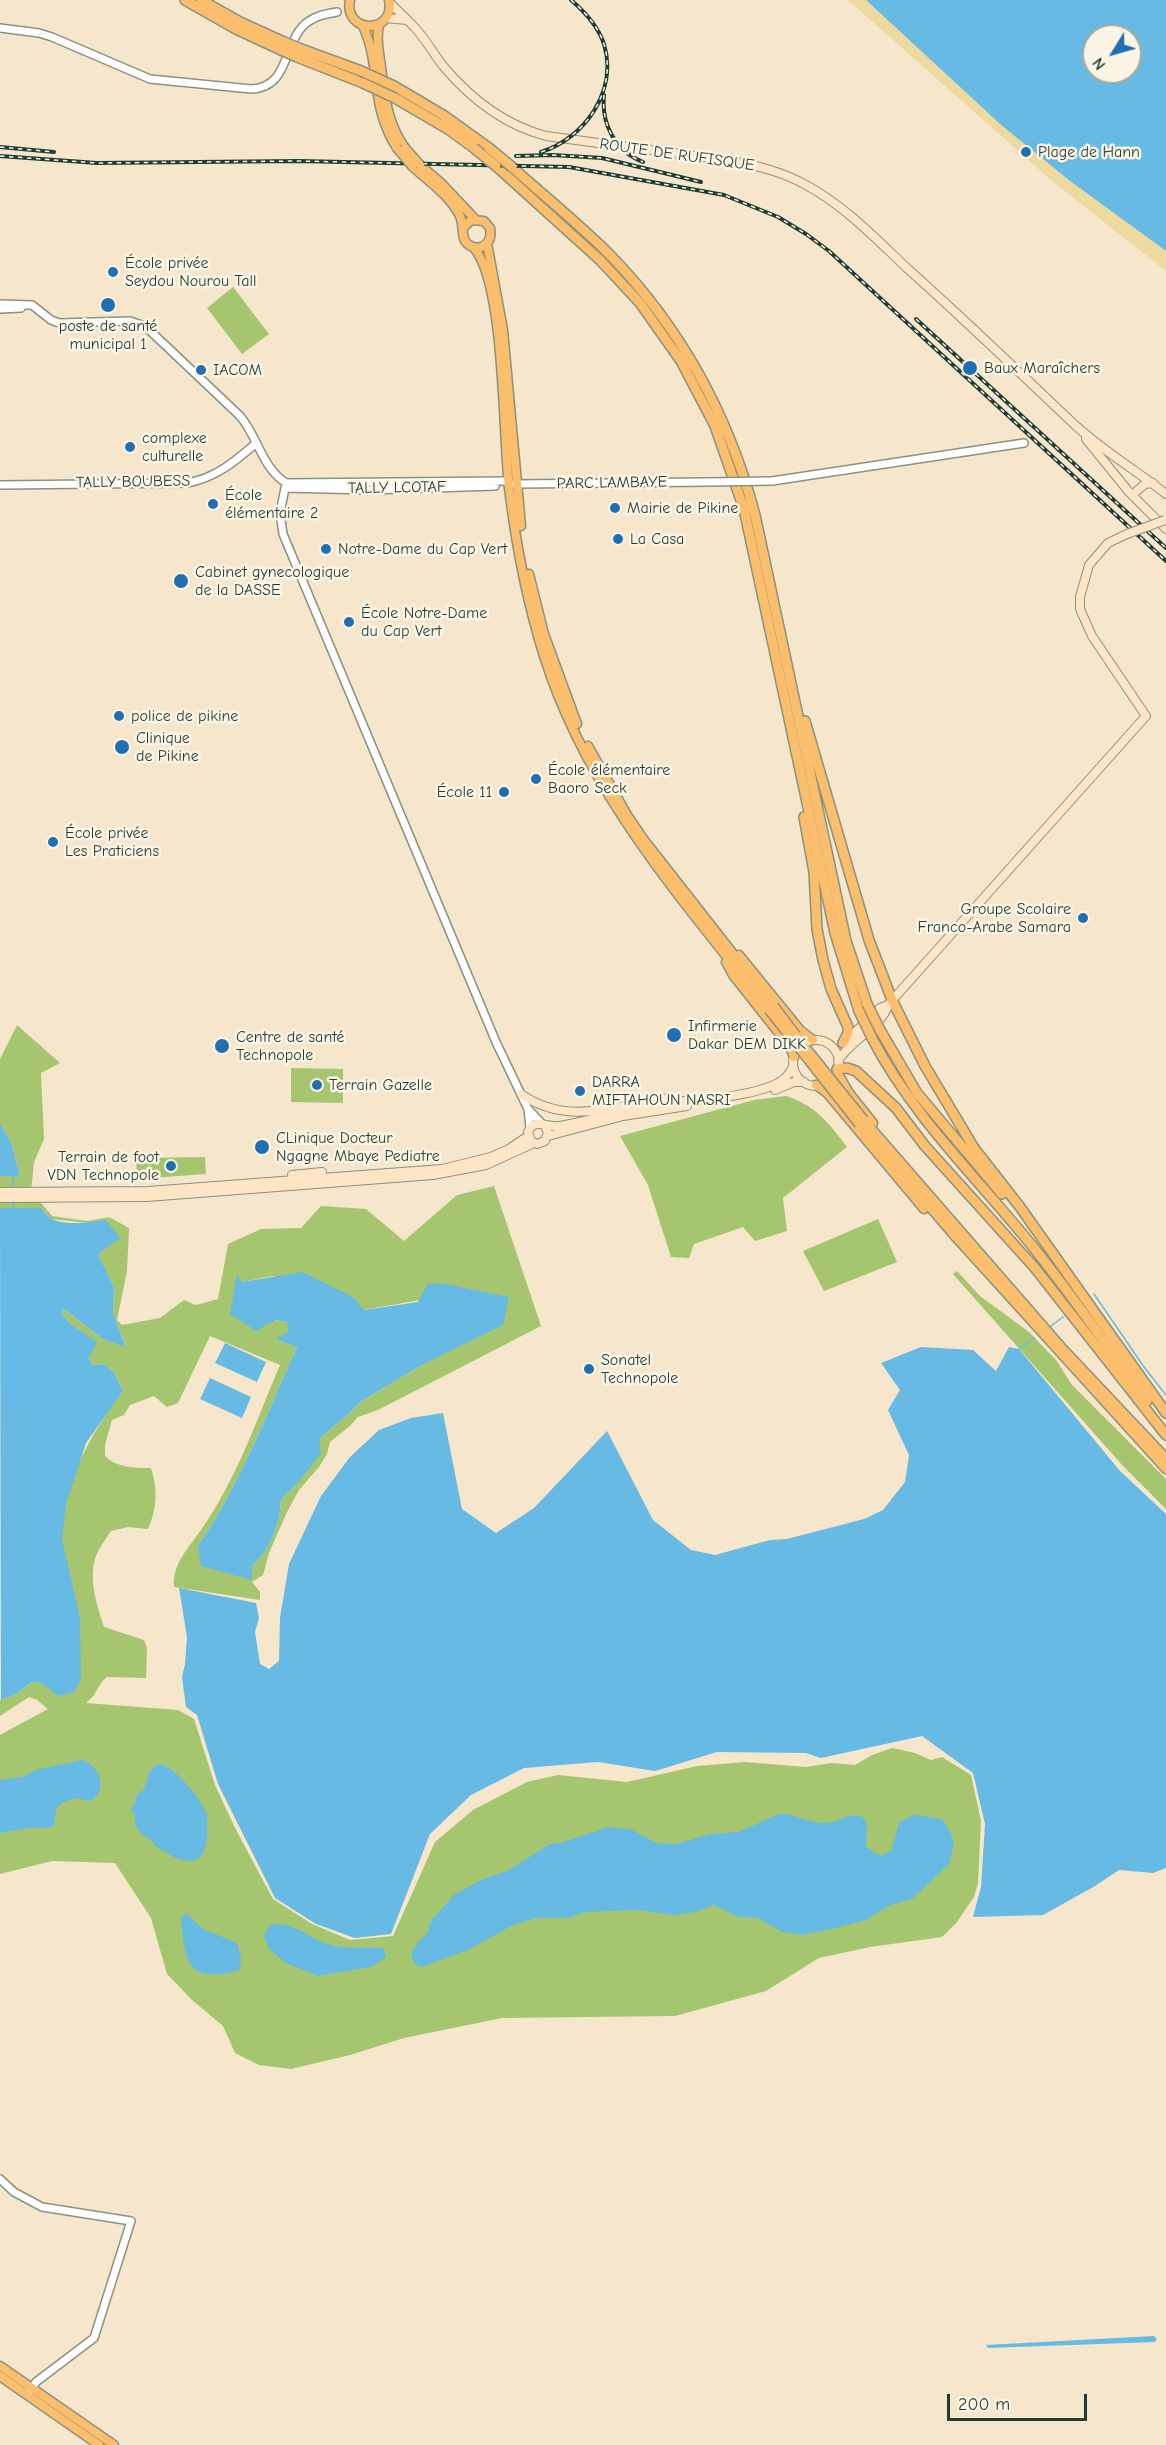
<!DOCTYPE html>
<html>
<head>
<meta charset="utf-8">
<style>
  body { margin:0 }
  #map { position:relative; width:1166px; height:2445px; overflow:hidden; background:#f5e6cc; font-family:"Comic Neue",sans-serif }
  canvas { display:block }
  .north { position:absolute; left:1082px; top:24px; width:60px; height:60px; box-sizing:border-box; background:#fcf5e5; border:2px solid #a4ab9e; border-radius:50%; rotate:233deg; font-size:16px; font-weight:700; line-height:24px; text-align:center; color:#1f3d34 }
  .north::after { content:''; display:block; margin:auto; width:21px; height:27px; background:#1f6fb2; clip-path:polygon(50% 0,100% 100%,50% 72%,0 100%) }
  .scale { position:absolute; left:947px; top:2394px; width:140px; height:27px; box-sizing:border-box; border:3px solid #1f3d34; border-top:0; padding-left:8px; font-size:18px; line-height:21px; white-space:nowrap; color:#1f3d34; -webkit-text-stroke:4px #fcf5e5; paint-order:stroke }
</style>
</head>
<body>
<div id="map">
<canvas width="1166" height="2445"></canvas>
<div class="north">N</div>
<div class="scale">200 m</div>
</div>
<script>
const ctx = document.querySelector('canvas').getContext('2d');
ctx.lineJoin = 'round';
function paint(path, color) { ctx.fillStyle = color; ctx.fill(path, 'evenodd'); }
function stroke(path, color, width, dash) { ctx.strokeStyle = color; ctx.lineWidth = width; ctx.lineCap = dash ? 'butt' : 'round'; ctx.setLineDash(dash || []); ctx.stroke(path); }
function label(font, color, halo, rows, align = 'center') {
  ctx.font = font + ' "Comic Neue",sans-serif'; ctx.lineWidth = 5; ctx.setLineDash([]); ctx.textBaseline = 'middle'; ctx.strokeStyle = halo; ctx.fillStyle = color; for (const [text, x, y, turn = 0] of rows) {
    ctx.save(); ctx.translate(x, y); ctx.rotate((+turn || 0) * Math.PI / 180); ctx.textAlign = isNaN(turn) ? turn : align; if (halo) ctx.strokeText(text, 0, 0); ctx.fillText(text, 0, 0); ctx.restore();
  }
}
paint(new Path2D(`
  M233,287L269,334L242,354L207,308Z
  M17,1025L60,1063L41,1073L44,1139L34,1162L31,1191L52,1216L88,1221L109,1217L129,1228L127,1271L117,1320L122,1325L160,1318L184,1300L196,1305L218,1299L228,1244L261,1229L301,1228L321,1206L366,1209L404,1241L457,1195L494,1186L541,1326L378,1410L358,1417L350,1426L330,1442L327,1454L319,1467L299,1490L287,1512L269,1553L263,1575L252,1582L260,1592V1600L174,1587C171,1565 191,1545 203,1527C237,1478 257,1419 280,1365L210,1336L178,1403L167,1407L154,1396L130,1405L124,1415L112,1420L105,1445V1456C117,1468 135,1468 151,1468C158,1490 157,1508 148,1529L128,1527L111,1531C106,1539 99,1548 96,1556C88,1579 97,1606 104,1627L144,1640L147,1648L146,1678L107,1677C96,1686 98,1694 86,1703L178,1710L194,1719L215,1785L235,1828L273,1899L312,1924L350,1940L393,1936L435,1842L473,1810L527,1782L558,1775L627,1782L697,1766L745,1762L806,1767L832,1763L855,1765L872,1755L892,1748L915,1753L931,1760L942,1757L971,1775L981,1821L978,1883L974,1897L957,1922L942,1937L870,1947L819,1958L766,1991L675,2016L502,2018L404,2038L350,2055L291,2069L259,2065L235,2053L223,2026L192,2000L167,1974L151,1918L115,1863L52,1861L0,1874V1735L48,1709L37,1700L29,1697L0,1716V1700L16,1694L32,1682L43,1684L80,1618C75,1598 62,1557 62,1537C62,1483 91,1433 123,1391L114,1373L104,1364L92,1365L89,1358L96,1342L72,1325L61,1313L64,1309L103,1339L126,1346L113,1313L114,1287L98,1254L88,1223L51,1219L41,1208H0V1176H20L11,1142L0,1123V1059ZM237,1275L242,1282L273,1276L353,1297L363,1310L472,1291L509,1298L422,1365L360,1402L353,1410L319,1439L297,1484L281,1499C280,1524 271,1549 252,1566V1580L198,1546C240,1485 267,1414 297,1347L277,1339L289,1332L288,1322L231,1314Z
  M291,1068L343,1069V1103L291,1102Z
  M786,1096C815,1105 829,1123 847,1147L783,1198L787,1231L755,1241L743,1227L694,1244L689,1258L671,1257L648,1185L620,1136L754,1100Z
  M205,1157L206,1174L137,1179L136,1158Z
  M878,1219L897,1262L824,1291L803,1251Z
  M957,1271L980,1296L1029,1332L1056,1360L1072,1385L1166,1479V1509L1123,1466L953,1274Z`), '#a5c66f');
paint(new Path2D(`
  M848,0H866L1000,124L1070,181L1166,251V271L1051,180Z`), '#eeda9e');
paint(new Path2D(`
  M866,0H1166V251L1070,181L1000,124ZM1094,36H1130V72H1094Z
  M0,1123L11,1142L20,1176H0Z
  M0,1208H41C44,1211 48,1217 52,1219C65,1226 92,1222 106,1220L120,1238L98,1254L114,1287L113,1313L126,1347L103,1339L64,1309L61,1313L72,1325L97,1342L89,1358L92,1365L104,1364L114,1373L123,1391L86,1443L66,1504L62,1539L80,1618L81,1680L74,1692L58,1696L43,1684L32,1682L16,1694L1,1700Z
  M302,1272L353,1297L364,1310L418,1302L428,1284L440,1283L509,1297L503,1325L422,1365L360,1402L353,1410L319,1439L321,1453L297,1484L281,1499C280,1524 271,1549 252,1566V1580L201,1566L198,1546C240,1485 267,1414 297,1347L276,1339L288,1332L287,1322L275,1320L256,1331L230,1314L237,1274L242,1282Z
  M225,1343L266,1362L257,1382L215,1363Z
  M921,1347L973,1350L996,1371L1009,1347L1019,1349L1120,1471L1166,1514V1868L1153,1873L1119,1870L1095,1886L1043,1915L973,1917L981,1887L985,1824L973,1773L922,1736L821,1758L806,1753L717,1752L655,1771L598,1762L524,1768L471,1795L430,1834L391,1934L355,1938L316,1924L275,1898L218,1784L197,1715L186,1707L182,1677L185,1664L187,1637L179,1588L256,1603L259,1618L255,1632L260,1664L269,1669L279,1661L280,1618L289,1564L321,1496L350,1457L379,1430L411,1418L443,1413L462,1509L496,1533L534,1508L607,1431L653,1520L691,1550L715,1555L770,1540L787,1539L864,1519L883,1510L905,1482L909,1455L888,1410L900,1390L881,1363Z
  M210,1378L251,1397L242,1418L200,1399Z
  M83,1760C101,1768 108,1789 91,1801C77,1798 68,1796 56,1809L54,1826L48,1828H30L0,1833V1780L22,1777L36,1770Z
  M158,1764C172,1763 201,1799 206,1812C208,1816 207,1822 207,1826C208,1843 205,1866 182,1860C173,1858 162,1849 153,1845L154,1842C141,1834 133,1830 135,1813L130,1809L134,1805L137,1794L144,1790L150,1770Z
  M779,1814C797,1813 809,1824 826,1823C842,1822 845,1812 863,1817L867,1824L866,1846L876,1854L883,1855L892,1849L899,1822L915,1815L942,1819L950,1831L954,1844L949,1864L912,1899L890,1905L866,1920L840,1927L802,1935L782,1932L758,1918L738,1917L714,1905L696,1912L673,1915L638,1910L585,1912L568,1918H536L511,1926L468,1950L422,1967C415,1966 413,1961 411,1954L420,1939L428,1933L430,1922L454,1895L481,1880L509,1870L550,1844L560,1843L609,1827L632,1830L657,1843L677,1844L710,1834L738,1832Z
  M186,1913L203,1929L237,1943L241,1959L240,1970C189,1984 185,1965 181,1919Z
  M279,1924C298,1926 310,1938 327,1944C345,1950 365,1946 384,1948L386,1957L374,1966L318,1976L286,1963L269,1949L264,1936L270,1925Z
  M1154,2336L1157,2339L1155,2342L988,2348L986,2345Z`), '#67bae3');
stroke(new Path2D(`
  M13,1176V1187
  M13,1202V1208
  M1094,1294L1144,1367L1166,1395
  M1051,1326L1063,1317
  M1019,1349L1034,1338`), '#67bae3', 1.5);
const tertiary = new Path2D(`
  M0,28L39,33L52,37L150,79L251,89C288,88 283,48 302,27C311,17 324,14 337,12
  M0,304L32,305L51,320L59,323L130,321L145,326L240,416C258,437 262,468 286,483L508,481
  M0,309L21,308
  M772,481L1024,443
  M515,484L708,482
  M0,485L187,483C215,478 233,463 254,445
  M285,488L280,513L283,534L496,1042L528,1109L530,1127
  M285,488L368,490L495,486
  M528,1109L541,1123
  M0,2179L14,2192L42,2207L131,2221L94,2338L36,2382L29,2392`);
const secondary = new Path2D(`
  M390,3C399,12 408,20 416,29C427,41 434,55 444,67C471,99 505,125 546,136L733,161C758,166 783,172 806,185C845,206 876,239 908,269C965,320 1020,373 1075,425C1103,451 1136,470 1166,494
  M386,18L407,20
  M1086,439L1129,492L1166,529
  M1132,495L1145,484L1153,483
  M793 1063a23 23 0 1 1 46 0a23 23 0 1 1-46 0Z
  M846,1041L880,1008L888,1005
  M838,1061C849,1041 883,1026 888,1005L1146,716L1092,636L1080,609V597L1089,565L1108,543L1127,534
  M775,1090L794,1082H804
  M521,1094C568,1127 616,1105 668,1098L674,1102
  M545,1126L548,1133L545,1141L537,1144L531,1141L528,1132C534,1117 548,1128 560,1126C598,1119 635,1107 674,1102C706,1098 743,1098 774,1085C783,1081 790,1075 793,1066
  M548,1136L623,1116L687,1106
  M292,1175L322,1172
  M0,1192L148,1191L442,1169L491,1157L509,1149L528,1136
  M0,1198L147,1197L433,1175L486,1165L534,1143`);
const primary = new Path2D(`
  M0,2366L114,2445
  M0,2376L99,2445`);
const trunk = new Path2D(`
  M350,0C343,34 396,35 389,0
  M379,24C376,39 379,52 381,67C385,97 387,123 405,148
  M363,26C382,67 369,105 397,148
  M420,165L442,184L475,219
  M412,166C428,181 448,194 459,214C467,228 456,244 477,248C488,246 492,239 490,228L484,221L471,220L463,228
  M487,243L503,330L521,526
  M474,248C505,284 503,436 509,488C516,545 527,602 544,656C587,793 682,899 769,1010
  M529,574L544,634L577,724
  M588,746L627,815L644,840L774,1006
  M739,955L800,1030L813,1040
  M726,962L733,975L790,1047L794,1057
  M837,1072L849,1093L873,1123
  M816,1085L827,1093L924,1209
  M864,1120L1064,1350L1166,1458
  M859,1124L952,1233L1166,1469`);
const motorway = new Path2D(`
  M185,0L236,29L281,50
  M201,0L240,22L284,42
  M301,49L361,71
  M297,57L363,83
  M394,86L443,115L489,148
  M395,98L448,129L474,148
  M496,166L600,260L640,303L681,361L715,426L744,509L835,933L859,1011
  M512,167C544,196 579,224 610,255C681,328 729,417 755,515L846,941L867,1004
  M805,721L869,940L892,1000L925,1066L974,1148L1020,1207L1166,1413
  M804,817L814,872L817,929L823,960L831,989L848,1027V1033L843,1043
  M880,1030L917,1093L1002,1194
  M872,1038C911,1113 971,1172 1025,1237C1068,1289 1107,1346 1147,1401
  M837,1069L847,1068L856,1071L896,1108L925,1146L1035,1268L1166,1435`);
stroke(tertiary, '#8a9280', 10);
stroke(secondary, '#8a9280', 10);
stroke(primary, '#8a9280', 11);
stroke(trunk, '#8a9280', 11);
stroke(motorway, '#8a9280', 12);
stroke(tertiary, '#fff', 7);
stroke(secondary, '#fde5c5', 8);
stroke(primary, '#fabe6d', 8);
stroke(trunk, '#fabe6d', 8);
stroke(motorway, '#fabe6d', 9);
const rail = new Path2D(`
  M604,95C601,124 615,151 643,162
  M0,147L54,152
  M541,152C585,138 618,91 604,44C598,26 585,12 571,0
  M0,156L97,163L299,161L569,167L724,195L778,217L806,234L829,251L1166,561
  M516,156L553,155L602,158L701,182
  M916,319L1166,548`);
stroke(rail, '#1f3d34', 4);
stroke(rail, '#fcf5e5', 1.5, [4.5]);
const tertiaryBridge = new Path2D(`
  M708,482L772,481`);
const secondaryBridge = new Path2D(`
  M1127,534L1165,520`);
const trunkBridge = new Path2D(`
  M397,148L412,166
  M405,148L420,165
  M774,1006L796,1035
  M769,1010L859,1124
  M806,1048L864,1120`);
const motorwayBridge = new Path2D(`
  M284,42L301,49
  M281,50L297,57
  M361,71L394,86
  M363,83L395,98
  M474,148L496,166
  M489,148L512,167
  M867,1004L880,1030
  M859,1011L872,1038`);
stroke(tertiaryBridge, '#8a9280', 10, []);
stroke(secondaryBridge, '#8a9280', 10, []);
stroke(trunkBridge, '#8a9280', 11, []);
stroke(motorwayBridge, '#8a9280', 12, []);
stroke(tertiaryBridge, '#fff', 7);
stroke(secondaryBridge, '#fde5c5', 8);
stroke(trunkBridge, '#fabe6d', 8);
stroke(motorwayBridge, '#fabe6d', 9);
for (const [x, y, r, color] of [
  [1026,152,6,"#1f6fb2"],
  [113,272,6,"#1f6fb2"],
  [108,305,8,"#1f6fb2"],
  [970,368,8,"#1f6fb2"],
  [201,370,6,"#1f6fb2"],
  [130,447,6,"#1f6fb2"],
  [213,504,6,"#1f6fb2"],
  [615,508,6,"#1f6fb2"],
  [618,539,6,"#1f6fb2"],
  [326,549,6,"#1f6fb2"],
  [181,581,8,"#1f6fb2"],
  [349,622,6,"#1f6fb2"],
  [119,716,6,"#1f6fb2"],
  [122,747,8,"#1f6fb2"],
  [536,779,6,"#1f6fb2"],
  [504,792,6,"#1f6fb2"],
  [53,842,6,"#1f6fb2"],
  [1083,918,6,"#1f6fb2"],
  [674,1035,8,"#1f6fb2"],
  [222,1046,8,"#1f6fb2"],
  [317,1085,6,"#1f6fb2"],
  [580,1091,6,"#1f6fb2"],
  [262,1147,8,"#1f6fb2"],
  [171,1166,6,"#1f6fb2"],
  [589,1369,6,"#1f6fb2"]
]) { const dot = new Path2D(); dot.arc(x, y, r, 0, 2 * Math.PI); ctx.fillStyle = color; ctx.fill(dot); stroke(dot, '#fcf5e5', 2); }
label('16px', '#1f3d34', '#fcf5e5', [
  ["Plage de Hann",1038,152],
  ["École privée",125,263],
  ["Seydou Nourou Tall",125,281],
  ["poste de santé",108,326,"center"],
  ["municipal 1",108,344,"center"],
  ["Baux Maraîchers",984,368],
  ["IACOM",213,370],
  ["complexe",142,438],
  ["culturelle",142,456],
  ["École",225,495],
  ["élémentaire 2",225,513],
  ["Mairie de Pikine",627,508],
  ["La Casa",630,539],
  ["Notre-Dame du Cap Vert",338,549],
  ["Cabinet gynecologique",195,572],
  ["de la DASSE",195,590],
  ["École Notre-Dame",361,613],
  ["du Cap Vert",361,631],
  ["police de pikine",131,716],
  ["Clinique",136,738],
  ["de Pikine",136,756],
  ["École élémentaire",548,770],
  ["Baoro Seck",548,788],
  ["École 11",492,792,"right"],
  ["École privée",65,833],
  ["Les Praticiens",65,851],
  ["Groupe Scolaire",1071,909,"right"],
  ["Franco-Arabe Samara",1071,927,"right"],
  ["Infirmerie",688,1026],
  ["Dakar DEM DIKK",688,1044],
  ["Centre de santé",236,1037],
  ["Technopole",236,1055],
  ["DARRA",592,1082],
  ["MIFTAHOUN NASRI",592,1100],
  ["Terrain Gazelle",329,1085],
  ["CLinique Docteur",276,1138],
  ["Ngagne Mbaye Pediatre",276,1156],
  ["Terrain de foot",159,1157,"right"],
  ["VDN Technopole",159,1175,"right"],
  ["Sonatel",601,1360],
  ["Technopole",601,1378]
], 'left');
label('16px', '#1f3d34', '#fcf5e5', [
  ["ROUTE DE RUFISQUE",677,155,8],
  ["TALLY BOUBESS",133,482,-1],
  ["PARC LAMBAYE",612,483,-1],
  ["TALLY LCOTAF",397,488,-1]
]);
</script>
</body>
</html>
